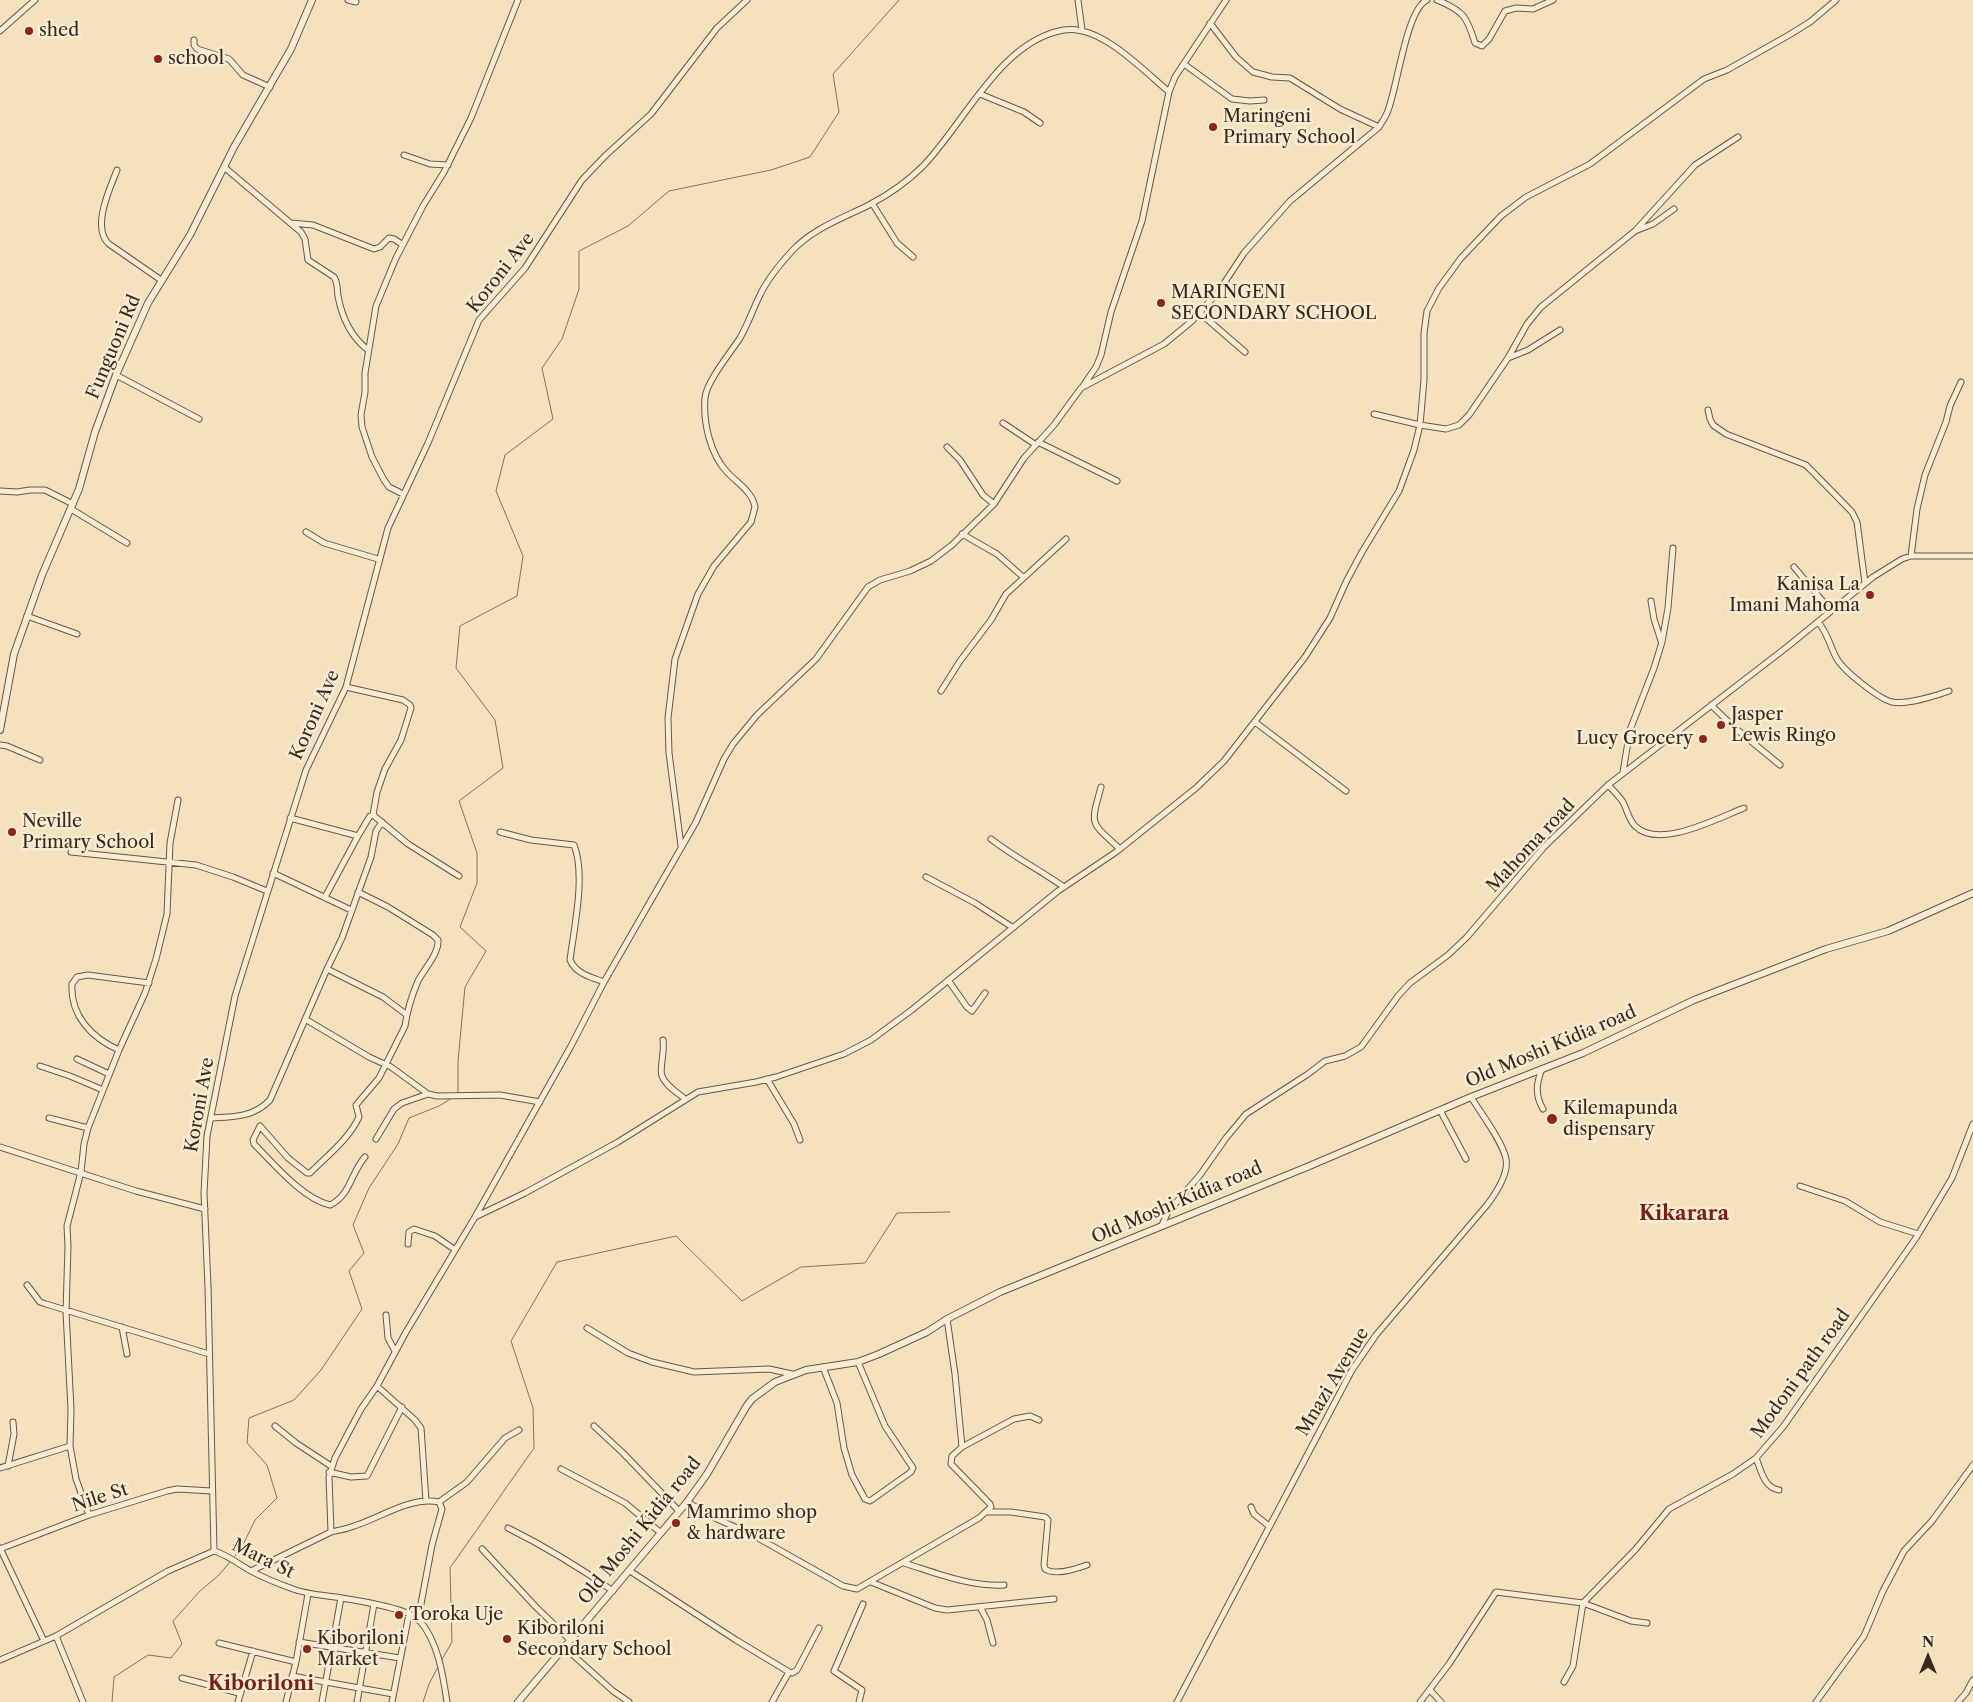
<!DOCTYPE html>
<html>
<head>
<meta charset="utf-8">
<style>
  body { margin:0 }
  #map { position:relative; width:1973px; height:1702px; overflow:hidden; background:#f5e2bd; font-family:"Libre Caslon Text",serif }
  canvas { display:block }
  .north { position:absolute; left:1903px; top:1632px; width:50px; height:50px; -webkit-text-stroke:4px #f8ecd4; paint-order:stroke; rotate:0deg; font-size:14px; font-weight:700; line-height:20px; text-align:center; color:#352a1d }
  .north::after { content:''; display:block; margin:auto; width:18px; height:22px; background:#352a1d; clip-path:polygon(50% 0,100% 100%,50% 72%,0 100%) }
</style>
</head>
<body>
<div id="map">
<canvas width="1973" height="1702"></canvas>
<div class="north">N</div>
</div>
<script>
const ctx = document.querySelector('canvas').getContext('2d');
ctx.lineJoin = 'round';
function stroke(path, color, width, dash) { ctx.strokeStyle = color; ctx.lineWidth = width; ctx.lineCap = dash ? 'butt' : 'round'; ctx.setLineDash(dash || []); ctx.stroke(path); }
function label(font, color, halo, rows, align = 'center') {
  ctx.font = font + ' "Libre Caslon Text",serif'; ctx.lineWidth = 5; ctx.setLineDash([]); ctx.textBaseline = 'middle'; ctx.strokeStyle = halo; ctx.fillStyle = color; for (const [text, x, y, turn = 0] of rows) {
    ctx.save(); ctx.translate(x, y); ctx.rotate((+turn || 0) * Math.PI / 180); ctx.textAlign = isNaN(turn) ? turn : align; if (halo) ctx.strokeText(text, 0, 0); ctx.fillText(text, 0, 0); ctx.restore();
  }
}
stroke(new Path2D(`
  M458,1094V1061L465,987L486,951L460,927L477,883V853L459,801L503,768L495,720L456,668L460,626L517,596L523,556L496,491L505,455L553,419L542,368L562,339L579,289V251L628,226L669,191L771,170L810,157L839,112L833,74L899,0
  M235,1556L242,1547L255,1520L277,1498L267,1465L247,1443L249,1418L294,1400L321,1370L362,1309L349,1271L364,1253L353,1225L369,1188L398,1144L409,1118L439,1106L452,1098
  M441,1661L452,1642L450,1568L534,1448L533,1408L511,1341L557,1262L676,1236L742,1301L801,1267L865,1263L897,1213L950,1212
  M112,1702L114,1677L148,1655L171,1658L182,1644L173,1621L200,1591L219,1575L230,1562
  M423,1702L429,1684L438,1667`), '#81735d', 1);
const minor = new Path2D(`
  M348,0L356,2
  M1078,0L1082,30
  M1437,0C1464,11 1467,17 1475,43L1482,46L1489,39L1505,11L1516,8L1533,9L1553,0
  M1210,23L1236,57L1253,72L1272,77L1290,78L1340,109L1379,127
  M0,31L35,0
  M194,40V45L197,49L229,59L243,75L270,87
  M1184,64L1232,99L1250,101L1264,100
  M980,94L1024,112L1040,123
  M404,155L430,164L448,165
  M224,167L301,232L305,239L308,260L334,277C338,283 337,289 338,296C342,318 350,336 368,350
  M117,170C110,188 91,228 109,244L161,280
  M872,203L897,243L913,257
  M291,223L313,225L374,249L380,247L389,238L394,239L403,245
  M1635,231L1653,224L1674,209
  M1200,313L1245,352
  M1508,358L1528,350L1560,330
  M116,375L199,419
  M1083,386L1096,367L1101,355L1111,312L1142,221L1169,92L1175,77L1226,0
  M1708,410L1710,419L1713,425L1726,434L1806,465L1852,512L1857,522L1865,583
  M1374,414L1420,425L1446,429L1459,425L1469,415L1508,358L1527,324L1541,307L1635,231L1695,165L1738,137
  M1003,423L1036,445
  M1038,442L1117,481
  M947,447L960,460L983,495L994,504
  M0,491L17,492L30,490H45L73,504
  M403,494L389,487L384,480L372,457L362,427L361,415L365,392V373L376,306L396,258L423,206L444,172L471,118L518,0
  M71,509L127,543
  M306,532L324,543L378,559
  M962,534L997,554L1023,577
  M1911,556L1917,509L1925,475L1946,422L1950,406L1961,382
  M1794,567L1831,611
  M1651,601L1654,619L1661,641
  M27,616L77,634
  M1818,622C1828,633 1830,647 1837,659C1844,671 1879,699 1892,702C1906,705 1935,696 1949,691
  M346,687L403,700L410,705L411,708L401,740L385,769L377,792L373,815
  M941,691L960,661L991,620L1006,594L1066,539
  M1711,705L1735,728L1780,765
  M1255,722L1346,791
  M0,745L7,746L40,760
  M1623,772L1630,730L1654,668L1662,642L1668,608L1673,548
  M1608,785C1613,790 1619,796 1623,802C1627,810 1629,820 1635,826C1659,850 1718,818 1744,808
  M1101,787C1090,827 1090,821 1120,849
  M290,818L358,836L370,816L373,815L408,844L459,876
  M500,832L531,840L574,845C586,875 574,928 570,960C576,974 591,977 604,982
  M991,839C1014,857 1040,870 1064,887
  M681,846L669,753L668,718L675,659L698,594L714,566L751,522L755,507C752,491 737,483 727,472C710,454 703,422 705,398C706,382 731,352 740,338C748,324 753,309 760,295C768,278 780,264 792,251C812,229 843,218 869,205C888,195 908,181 923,166C964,124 1001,40 1064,30C1100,24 1143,70 1169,92
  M71,852L196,865L233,877L267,891
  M273,873L351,910
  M926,877L975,903L1012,927
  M358,892L388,907L433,935L438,940C439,954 424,969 418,981C412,995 407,1012 405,1026L379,1078L356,1105L359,1117C349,1139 327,1156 310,1173H307L288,1158L260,1126L253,1140L254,1144C274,1164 303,1199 330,1205C351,1195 351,1172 365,1157
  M325,897L358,836
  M327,969L383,997L407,1015
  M948,980L967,1007L972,1011L985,993
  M305,1019L369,1057L391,1067L428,1094L437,1096L500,1095L540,1102
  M663,1040C665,1051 659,1070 662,1076C665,1085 678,1093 685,1099
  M119,1050C92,1038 70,1016 72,984L77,977L88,975L149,983
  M77,1059L109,1074
  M40,1066L70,1076L103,1090
  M1542,1069C1536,1084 1535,1095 1543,1109
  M767,1079L794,1124L800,1140
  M1440,1110L1466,1159
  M49,1118L88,1128
  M212,1118C234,1117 254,1117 270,1100L327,969L342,938L371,857L376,831L382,822
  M376,1139L394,1109L402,1103L428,1094
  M0,1147L136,1191L205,1209
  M1800,1186L1845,1201L1880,1222L1918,1234
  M475,1217L525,1193L618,1142L698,1092L756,1082L776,1077L844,1054L871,1040L913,1009L1058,891L1116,852L1196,788L1224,761L1305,657L1330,618L1346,582L1362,552L1399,491L1414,450L1420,425L1424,380V333L1427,311L1439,288L1461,258L1501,216L1526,197L1590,164L1704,79L1727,70L1789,35L1810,22L1836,0
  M1162,1225L1168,1212L1200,1175L1226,1138L1246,1114L1308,1074L1325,1061L1345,1056L1361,1047L1398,996L1410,983L1448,955L1467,937L1544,847L1608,785L1787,647L1873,577L1902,559L1911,556H1973
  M408,1244L409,1232L414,1229L435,1236L454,1249
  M27,1285L40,1302L46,1304L209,1354
  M386,1315L388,1338L395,1351
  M122,1327L127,1354
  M587,1328L628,1353L652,1362L694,1372L769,1369L792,1374
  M823,1367L837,1403L844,1448L852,1475L865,1499L870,1501L911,1472L913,1468L885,1426L858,1362
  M377,1386L415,1420L421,1428L426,1501
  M275,1426L296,1443L331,1466
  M594,1426L623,1453L679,1511
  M70,1446L76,1479L89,1515
  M962,1447L1014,1419L1030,1416L1039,1420
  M1756,1458C1761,1470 1764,1488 1779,1490
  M8,1466L14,1434L13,1422
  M0,1468L70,1446L71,1409L66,1312L68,1246L67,1226L81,1172L84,1144L88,1128L119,1050L145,993L156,959L167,914L170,843L178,800
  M561,1469L625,1503L661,1533
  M329,1472L351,1477L367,1476L402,1407
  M439,1502L467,1482L505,1438L519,1430
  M687,1502L717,1519L751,1534L843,1586L857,1589L979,1518L991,1507L990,1504L951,1464L952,1456L962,1447L955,1374L947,1319
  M1251,1507L1254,1514L1269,1526
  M987,1512H1011L1045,1517L1048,1520L1044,1565L1045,1569C1055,1576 1076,1569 1087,1565
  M508,1528C546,1547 579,1567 613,1591
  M331,1532C339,1530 347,1529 354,1526C380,1518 411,1496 439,1502L442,1509L432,1545L418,1620
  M0,1548L44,1641
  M0,1549L89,1515L167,1491L177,1489L212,1491
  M482,1549L536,1607L570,1640
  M214,1551L208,1287L204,1193L207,1136L235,996L306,770L346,687L388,528L428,443L479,320L525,268L582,180L606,155L651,114L717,28L747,0
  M904,1563C936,1573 970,1587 1004,1585
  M251,1571L331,1532L329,1477L335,1458L361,1409L377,1386L406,1332L475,1217L571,1046L604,982L696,822L724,759L733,744L757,715L816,659L868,587L880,580L910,571L931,561L952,545L994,504L1024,458L1054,425L1081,388L1164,344L1192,321L1219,291L1244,253L1290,201L1379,127C1382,122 1385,118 1387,113C1397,91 1406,9 1427,0
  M630,1571L736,1640L789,1672L792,1673L797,1670L819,1628
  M871,1582L935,1608L947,1610L1054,1599
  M980,1607L987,1620L993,1643
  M56,1636L83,1702
  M299,1642L400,1658
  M219,1643L296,1662
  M564,1647L613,1691L629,1702
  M0,1660L56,1636L168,1571L214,1551C228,1555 238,1564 251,1571C264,1578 279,1584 293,1589C309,1595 325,1595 342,1598C359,1601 407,1608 419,1620C438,1641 443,1675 447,1702
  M292,1676L393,1694
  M182,1678L239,1693
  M1564,1682L1573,1666L1583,1603L1631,1621L1647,1623
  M1430,1690L1441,1702
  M238,1702L253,1651
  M286,1702L296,1662L308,1594
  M322,1702L341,1598
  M357,1702L374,1604
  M392,1702L409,1614
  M772,1702L789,1672
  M859,1702L862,1690L834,1671L863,1604
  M1177,1702L1352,1370L1376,1335L1487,1205C1496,1193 1509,1174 1506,1159C1503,1142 1480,1112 1471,1097
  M1420,1702L1449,1664L1496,1592L1583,1603L1635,1550L1669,1509L1733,1474L1756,1458L1783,1427L1916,1238L1952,1178L1973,1124
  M1816,1702L1864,1636L1883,1591L1904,1551L1932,1521L1973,1465
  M1958,1702L1966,1693L1973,1680`);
const tertiary = new Path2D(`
  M0,730L14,654L42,575L79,489L95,432L116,375L148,303L190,235L234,147L291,49L312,0
  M518,1702L687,1502L707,1474L746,1407L752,1399L775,1382L806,1370L858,1362L879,1354L927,1332L947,1319L1000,1292L1307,1167L1471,1097L1583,1053L1694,1000L1826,949L1888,931L1973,893`);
stroke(minor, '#655845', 7);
stroke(tertiary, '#655845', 8);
stroke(minor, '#f8ecd4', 5);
stroke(tertiary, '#f8ecd4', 6);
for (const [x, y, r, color] of [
  [29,31,5,"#8f2418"],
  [158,59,5,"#8f2418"],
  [1213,127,5,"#8f2418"],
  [1161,303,5,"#8f2418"],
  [1870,595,5,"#8f2418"],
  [1721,725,5,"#8f2418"],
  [1703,739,5,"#8f2418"],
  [12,832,5,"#8f2418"],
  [1552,1119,6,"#8f2418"],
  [676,1523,5,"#8f2418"],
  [399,1615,5,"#8f2418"],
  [507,1639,5,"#8f2418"],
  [307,1649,5,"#8f2418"]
]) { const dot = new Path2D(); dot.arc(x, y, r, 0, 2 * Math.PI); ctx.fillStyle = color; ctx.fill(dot); stroke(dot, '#f8ecd4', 2); }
label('18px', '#352a1d', '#f8ecd4', [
  ["shed",39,31],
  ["school",168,59],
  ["Maringeni",1223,117],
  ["Primary School",1223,138],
  ["MARINGENI",1171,293],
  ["SECONDARY SCHOOL",1171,314],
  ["Kanisa La",1860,585,"right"],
  ["Imani Mahoma",1860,606,"right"],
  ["Jasper",1731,715],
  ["Lewis Ringo",1731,736],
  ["Lucy Grocery",1693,739,"right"],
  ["Neville",22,822],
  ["Primary School",22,843],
  ["Kilemapunda",1563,1109],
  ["dispensary",1563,1130],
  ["Mamrimo shop",686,1513],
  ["& hardware",686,1534],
  ["Toroka Uje",409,1615],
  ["Kiboriloni",517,1629],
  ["Secondary School",517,1650],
  ["Kiboriloni",317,1639],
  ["Market",317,1660]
], 'left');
label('18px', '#352a1d', '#f8ecd4', [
  ["Koroni Ave",501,273,-52],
  ["Funguoni Rd",114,347,-67],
  ["Koroni Ave",315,715,-66],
  ["Mahoma road",1531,846,-47],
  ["Old Moshi Kidia road",1551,1047,-23],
  ["Koroni Ave",200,1105,-80],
  ["Old Moshi Kidia road",1177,1203,-23],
  ["Modoni path road",1801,1374,-54],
  ["Mnazi Avenue",1333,1382,-59],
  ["Nile St",100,1498,-18],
  ["Old Moshi Kidia road",640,1531,-51],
  ["Mara St",263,1559,26]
]);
label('bold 20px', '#7a1f14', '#f8ecd4', [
  ["Kikarara",1684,1214],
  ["Kiboriloni",261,1684]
]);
</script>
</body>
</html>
